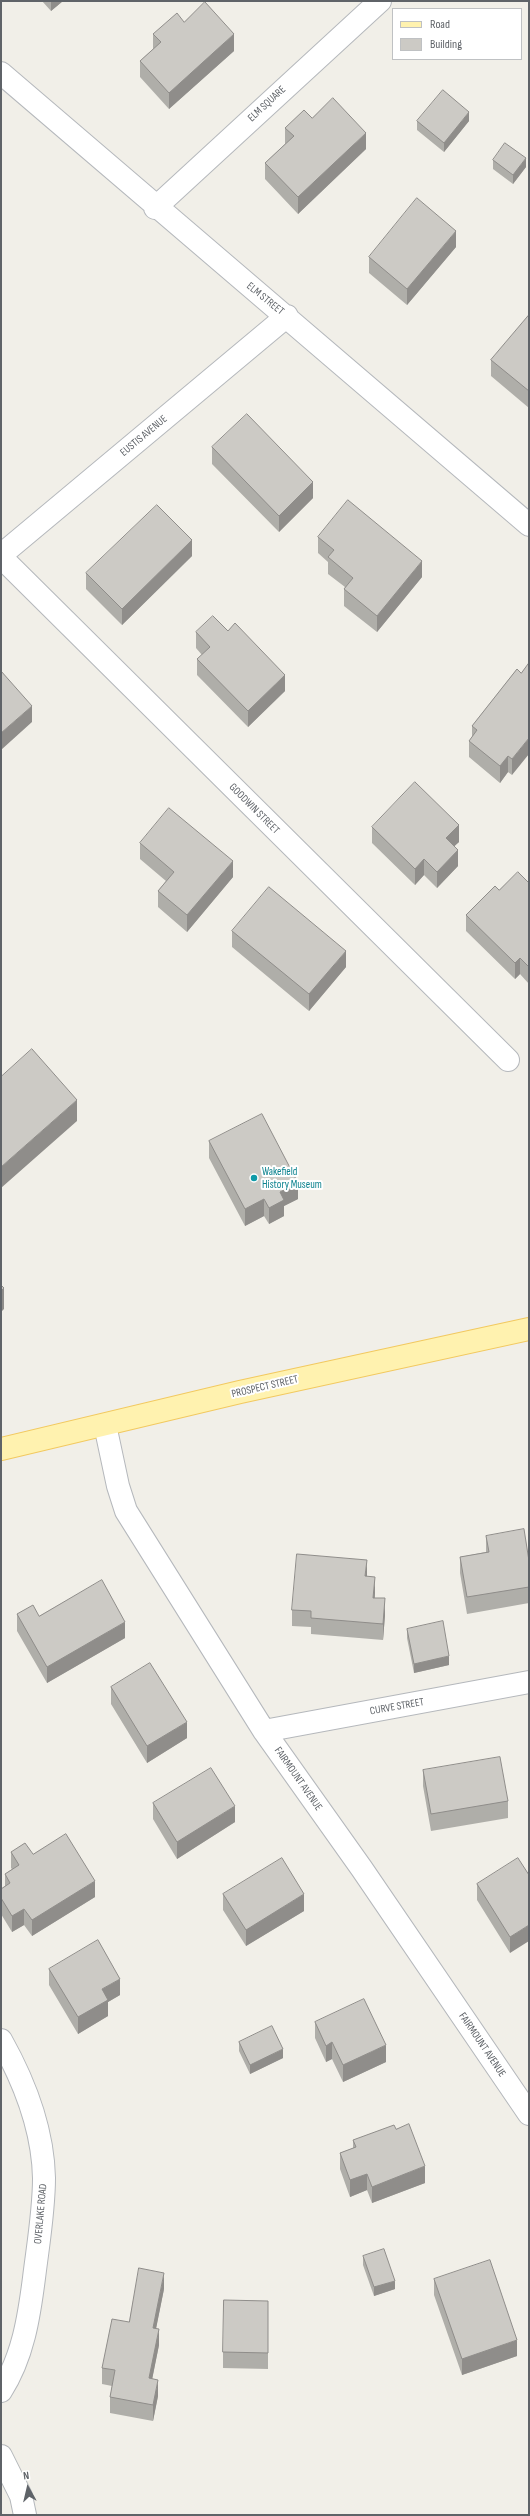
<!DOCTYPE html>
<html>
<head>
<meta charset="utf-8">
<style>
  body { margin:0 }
  #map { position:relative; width:530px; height:2516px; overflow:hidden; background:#f1efe8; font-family:"Sofia Sans Condensed",sans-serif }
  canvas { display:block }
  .frame { position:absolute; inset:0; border:2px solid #5f6368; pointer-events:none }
  .legend { position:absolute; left:392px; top:8px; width:130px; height:52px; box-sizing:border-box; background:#fff; border:1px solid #bfc1c3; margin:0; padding:5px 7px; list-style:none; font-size:12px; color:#5f6368 }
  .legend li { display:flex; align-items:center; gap:8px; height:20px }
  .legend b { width:20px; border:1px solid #bfc1c3 }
  .north { position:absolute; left:8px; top:2468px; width:40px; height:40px; -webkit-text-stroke:3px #fff; paint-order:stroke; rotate:352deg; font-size:11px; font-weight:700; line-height:16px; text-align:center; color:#5f6368 }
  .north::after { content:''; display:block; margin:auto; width:14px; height:18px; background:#5f6368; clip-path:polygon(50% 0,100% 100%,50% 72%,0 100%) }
</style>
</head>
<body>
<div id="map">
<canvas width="530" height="2516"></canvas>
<div class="frame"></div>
<ul class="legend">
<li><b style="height:5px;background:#fff2af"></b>Road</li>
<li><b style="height:11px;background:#cccac5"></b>Building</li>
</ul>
<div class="north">N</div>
</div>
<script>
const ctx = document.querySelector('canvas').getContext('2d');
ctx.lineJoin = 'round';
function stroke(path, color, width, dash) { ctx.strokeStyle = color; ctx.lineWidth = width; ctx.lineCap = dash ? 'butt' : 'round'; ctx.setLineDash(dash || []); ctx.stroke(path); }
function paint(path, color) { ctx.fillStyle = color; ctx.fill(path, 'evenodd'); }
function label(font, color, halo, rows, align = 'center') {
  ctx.font = font + ' "Sofia Sans Condensed",sans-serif'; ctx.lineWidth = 4; ctx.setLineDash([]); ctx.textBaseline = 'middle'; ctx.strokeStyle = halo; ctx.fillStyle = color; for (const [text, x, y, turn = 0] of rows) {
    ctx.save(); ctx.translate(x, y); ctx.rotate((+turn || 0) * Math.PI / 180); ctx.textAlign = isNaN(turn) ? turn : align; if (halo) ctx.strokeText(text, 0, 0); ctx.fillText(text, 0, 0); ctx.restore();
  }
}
const minor = new Path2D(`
  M1,73C176,225 354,373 529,525
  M155,208L380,1
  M1,555L287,316
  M1,557L508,1060
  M105,1425L118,1486L126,1511L264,1731L362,1869L529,2114
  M264,1731L529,1682
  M1,2040C24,2081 43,2129 44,2178C44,2211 38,2245 34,2278C29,2317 23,2357 1,2391
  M1,2456L21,2496L25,2515`);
const major = new Path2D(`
  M1,1449L240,1392L529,1329`);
stroke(minor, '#b5b8bc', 24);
stroke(major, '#f2c960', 24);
stroke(minor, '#fff', 22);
stroke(major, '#fff2af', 22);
paint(new Path2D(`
  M42,1H63L51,11Z
  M184,22L234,51L169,109L140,77V61L153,49V34Z
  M312,118L366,149L298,214L265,179V163L285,144V128Z
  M417,121H469L444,152L417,130Z
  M493,160L526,167L513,184L493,169Z
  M456,247L407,305L369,273V257Z
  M529,315V408L491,376V360Z
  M212,447L313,498L279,532L212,464Z
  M318,537L422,577L377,632L344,606V589L345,587L328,574V562L318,553Z
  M192,556L122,625L86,589V573Z
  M196,632L285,691L248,727L197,675V659L202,655L196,648Z
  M517,669L512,775L508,772L500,783L469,757V741L472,737V726Z
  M372,827L459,842L454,846L458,866L437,888L424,875L415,885L372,843Z
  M140,843L233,877L187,932L158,907V891L166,881L140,859Z
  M529,883V984L520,974L515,979L466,931V915L499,890Z
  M232,931L346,967L309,1011L232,947Z
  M209,1141L298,1199L284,1206V1216L269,1224L264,1216L245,1226L209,1158Z
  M486,1536L529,1561V1603L467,1614L460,1573V1557L486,1552Z
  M367,1576L375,1593V1598L385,1615L383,1640L311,1634V1627L292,1626V1610Z
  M17,1614L39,1616L125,1638L47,1683L17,1631Z
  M407,1629L449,1665L414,1673L407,1638Z
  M111,1687L187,1738L147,1763L111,1704Z
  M423,1770L508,1801V1818L431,1831L423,1786Z
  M153,1803L235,1822L177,1859L153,1819Z
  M11,1852L33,1854L95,1897L32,1936L24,1925L12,1932L1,1914V1889L5,1887V1874L12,1869L11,1868Z
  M529,1876L510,1953L477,1900V1884Z
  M223,1894L304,1911L246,1946L223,1910Z
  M49,1969L120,1995L108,2002V2016L78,2034L49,1985Z
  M315,2022L386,2062L343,2082L332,2059L326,2062L315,2038Z
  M239,2042L283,2058L250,2074L239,2051Z
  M353,2140L425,2183L372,2203L367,2190L350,2197L340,2169V2153L353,2148Z
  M363,2256L395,2289L374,2296L363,2265Z
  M434,2279L517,2356L462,2375L434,2295Z
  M164,2289L156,2328L159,2345L152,2379L158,2396L153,2421L110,2413V2397L112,2386L102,2384V2368L129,2322Z
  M268,2301V2369L223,2368V2352Z`), '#afaea9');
paint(new Path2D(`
  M51,1H63L51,11Z
  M234,34V51L169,109V93Z
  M469,112V121L444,152V143Z
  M366,133V149L298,214V197Z
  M526,158V167L513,184V175Z
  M456,231V247L407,305V289Z
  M313,482V498L279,532V516Z
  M192,540V556L122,625V609Z
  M422,561V577L377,632V616Z
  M285,675V691L248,727V711Z
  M32,706V722L1,750V733Z
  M529,738V754L512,775V759Z
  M508,756V772L500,783V766Z
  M459,825V842L446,854V838Z
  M458,850V866L437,888V872Z
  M424,859V875L415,885V869Z
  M233,861V877L187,932V915Z
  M346,951V967L309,1011V994Z
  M520,958V974L515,979V963Z
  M77,1100V1121L1,1188V1167Z
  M298,1183V1199L284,1206V1216L269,1224V1208L280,1192Z
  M264,1199V1216L245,1226V1209Z
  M4,1288V1309L1,1312V1291Z
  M367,1560V1576L365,1593V1576Z
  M375,1577V1593L373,1614V1598Z
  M385,1598V1615L383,1640V1624Z
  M125,1622V1638L47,1683V1667Z
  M449,1656V1665L414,1673V1664Z
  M187,1722V1738L147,1763V1746Z
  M235,1806V1822L177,1859V1842Z
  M95,1881V1897L32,1936V1920Z
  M304,1894V1911L246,1946V1930Z
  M24,1909V1925L12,1932V1916Z
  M529,1925V1941L510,1953V1937Z
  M120,1979V1995L108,2002V2016L78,2034V2017L102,1989Z
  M332,2042V2059L326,2062V2046Z
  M386,2045V2062L343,2082V2065Z
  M283,2049V2058L250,2074V2065Z
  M425,2166V2183L372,2203V2187Z
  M367,2174V2190L350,2197V2180Z
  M164,2273V2289L153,2344V2328Z
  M395,2281V2289L374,2296V2287Z
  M159,2329V2345L149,2395V2378Z
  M517,2340V2356L462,2375V2359Z
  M158,2380V2396L153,2421V2405Z`), '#8f8d8a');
const building = new Path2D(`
  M205,2L234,34L169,93L140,61L161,42L153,34L177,13L184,22Z
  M443,90L469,112L444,143L417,121Z
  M333,98L366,133L298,197L265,163L294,136L285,128L304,110L312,118Z
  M505,143L526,158L513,175L493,160Z
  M417,198L456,231L407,289L369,257Z
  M529,315V391L491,360Z
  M247,414L313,482L279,516L212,447Z
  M348,500L422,561L377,616L344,589L353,578L328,557L334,550L318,537Z
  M157,505L192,540L122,609L86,573Z
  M213,616L228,631L235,623L285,675L248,711L197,659L210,647L196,632Z
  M529,663V738L512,759L508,756L500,766L469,741L477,730L472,726L517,669L521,673Z
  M1,671L32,706L1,733Z
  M415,782L459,825L446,838L458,850L437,872L424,859L415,869L372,827Z
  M169,808L233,861L187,915L158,891L174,872L140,843Z
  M518,872L529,883V967L520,958L515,963L466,915L495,886L499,890Z
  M269,887L346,951L309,994L232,931Z
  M32,1049L77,1100L1,1167V1077Z
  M262,1114L298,1183L280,1192L284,1200L269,1208L264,1199L245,1209L209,1141Z
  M1,1285L4,1288L1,1291Z
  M524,1529L529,1561V1587L467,1597L460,1557L489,1552L486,1536Z
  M297,1554L367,1560L365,1576L375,1577L373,1598H385L383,1624L311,1618V1611L292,1610Z
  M102,1580L125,1622L47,1667L17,1614L33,1605L39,1616Z
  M443,1621L449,1656L414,1664L407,1629Z
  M150,1663L187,1722L147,1746L111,1687Z
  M500,1757L508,1801L431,1814L423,1770Z
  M211,1768L235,1806L177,1842L153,1803Z
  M66,1834L95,1881L32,1920L24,1909L12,1916L1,1898V1889L10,1883L5,1874L19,1865L11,1852L25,1843L33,1854Z
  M282,1858L304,1894L246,1930L223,1894Z
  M518,1858L529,1875V1925L510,1937L477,1884Z
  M98,1940L120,1979L102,1989L108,2000L78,2017L49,1969Z
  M364,1999L386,2045L343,2065L332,2042L326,2046L315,2022Z
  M272,2026L283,2049L250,2065L239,2042Z
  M409,2124L425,2166L372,2187L367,2174L350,2180L340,2153L356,2147L353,2140L394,2125L396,2129Z
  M384,2249L395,2281L374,2287L363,2256Z
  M490,2260L517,2340L462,2359L434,2279Z
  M139,2268L164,2273L153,2328L159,2329L149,2378L158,2380L153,2405L110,2397L115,2370L102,2368L112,2319L129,2322Z
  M224,2300L268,2301V2353L223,2352Z`);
paint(building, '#cccac5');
stroke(building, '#8f8d8a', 1);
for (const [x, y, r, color] of [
  [254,1178,4,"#0f9aa8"]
]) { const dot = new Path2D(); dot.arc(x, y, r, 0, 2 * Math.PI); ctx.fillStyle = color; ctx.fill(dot); stroke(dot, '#fff', 1.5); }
label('11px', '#5f6368', '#fff', [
  ["ELM SQUARE",267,104,-43],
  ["ELM STREET",265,299,39],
  ["EUSTIS AVENUE",144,436,-40],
  ["GOODWIN STREET",254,809,45],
  ["PROSPECT STREET",265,1387,-13],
  ["CURVE STREET",397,1707,-10],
  ["FAIRMOUNT AVENUE",298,1779,55],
  ["FAIRMOUNT AVENUE",482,2045,56],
  ["OVERLAKE ROAD",41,2214,-85]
]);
label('11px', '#0d838f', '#fff', [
  ["Wakefield",262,1172],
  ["History Museum",262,1185]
], 'left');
</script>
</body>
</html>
